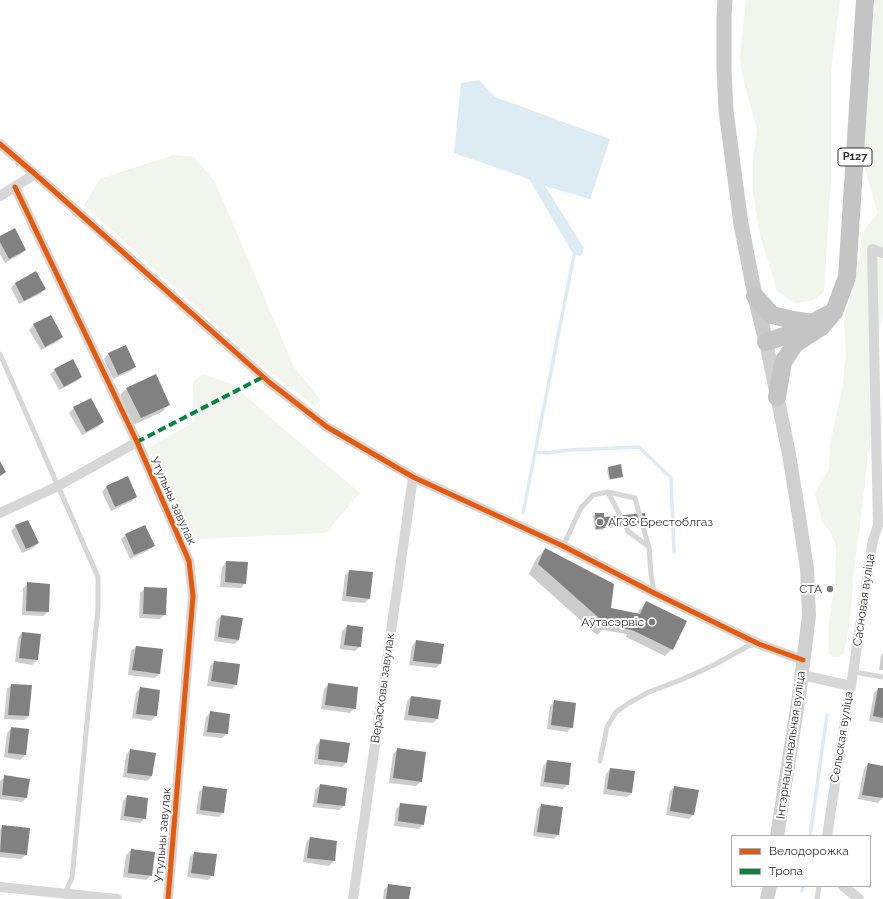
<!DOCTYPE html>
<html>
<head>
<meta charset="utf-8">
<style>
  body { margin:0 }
  #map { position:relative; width:883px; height:899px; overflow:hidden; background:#fff; font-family:Raleway,sans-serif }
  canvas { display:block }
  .legend { position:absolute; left:731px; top:835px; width:140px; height:52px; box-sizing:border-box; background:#fff; border:1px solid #adadad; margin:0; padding:5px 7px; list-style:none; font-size:12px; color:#333 }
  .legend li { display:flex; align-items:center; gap:8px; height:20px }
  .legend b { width:20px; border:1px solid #adadad }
</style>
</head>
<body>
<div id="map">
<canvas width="883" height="899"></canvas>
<ul class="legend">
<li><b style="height:5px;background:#e8590c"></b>Велодорожка</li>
<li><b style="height:5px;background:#00873e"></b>Тропа</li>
</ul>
</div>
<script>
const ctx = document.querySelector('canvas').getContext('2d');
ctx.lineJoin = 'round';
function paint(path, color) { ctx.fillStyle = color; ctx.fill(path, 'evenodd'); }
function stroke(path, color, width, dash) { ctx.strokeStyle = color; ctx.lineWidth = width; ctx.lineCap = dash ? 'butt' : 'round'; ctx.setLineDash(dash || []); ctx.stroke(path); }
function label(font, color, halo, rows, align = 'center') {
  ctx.font = font + ' Raleway,sans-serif'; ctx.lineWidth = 4; ctx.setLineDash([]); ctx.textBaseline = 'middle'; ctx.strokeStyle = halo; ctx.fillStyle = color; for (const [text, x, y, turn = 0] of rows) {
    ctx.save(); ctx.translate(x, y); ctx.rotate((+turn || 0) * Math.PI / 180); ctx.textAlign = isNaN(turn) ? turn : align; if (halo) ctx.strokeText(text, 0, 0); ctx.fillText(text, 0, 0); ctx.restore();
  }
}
paint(new Path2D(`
  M746,0H840L831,71V179L824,292L812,301L795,303L777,291L760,235L753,192V160L757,129L744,83L740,59Z
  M875,0H883V313L878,336L873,424L868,457L853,580L850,621L844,653L839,657H833L829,654V622L835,583L836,547L831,533L822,522L815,493L829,469L830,444L842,390L846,355L844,319L858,269L862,233L878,213L863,163Z
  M173,155L194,157L215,182L294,367L321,400L315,406L262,366L84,205L100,179Z
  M202,374L232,384L291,435L360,493L326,533L193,539L148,448L194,422L193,382Z`), '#f1f5ed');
paint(new Path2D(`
  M479,80L495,97L610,139L590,199L545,186L584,248L581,256L574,255L529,179L454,153L461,83Z`), '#ddebf3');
paint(new Path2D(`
  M0,237L25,250L21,254L5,263L0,254Z
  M15,283L45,289L40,294L19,304L11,288Z
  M34,325L62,337L57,342L41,350L29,330Z
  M126,346L135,366L131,371L113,379L104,359L108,354Z
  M55,370L81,377L77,381L59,390L50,374Z
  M127,388L169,404L162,412L133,425L120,395Z
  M74,408L103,422L98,427L82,435L69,413Z
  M609,468L622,476L620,478L609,480L607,470Z
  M127,478L136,497L132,501L111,511L102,492L106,487Z
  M595,514L603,518L645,523L643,525L604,528L602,530H595L593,516Z
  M16,526L38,543L33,548L22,553L11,531Z
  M126,535L153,546L149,550L130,559L121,539Z
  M545,549L609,609L637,614L639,610L646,603L672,649L665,656L626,637L627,634L602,630L597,635L529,574L536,559Z
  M226,562L245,583L241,588L220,587L222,567Z
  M350,571L372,573L369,599L364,603L342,601L345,575Z
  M28,584L48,612L43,616L22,615L23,588Z
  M145,588L165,614L160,619L139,618L140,593Z
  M221,616L239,640L234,644L214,641L216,621Z
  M347,626L360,646L355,651L340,649L342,631Z
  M22,633L40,635L37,660L32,665L15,662L18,638Z
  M416,641L440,664L436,668L409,665L412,646Z
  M136,647L159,674L155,678L128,675L131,651Z
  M883,653V670H879L881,655Z
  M214,662L236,684L232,689L207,686L210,666Z
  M329,684L355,708L350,713L321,709L324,689Z
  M11,685L29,716L24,720L4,719L7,689Z
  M140,688L159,691L156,716L151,721L132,718L136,693Z
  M878,689H883V723L869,721L874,693Z
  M411,697L437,719L433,723L404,720L407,701Z
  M555,701L572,727L567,732L547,729L550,706Z
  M211,712L227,734L222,738L203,736L206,717Z
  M12,728L28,730L25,755L20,760L4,757L7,733Z
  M320,741L346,763L342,767L314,764L316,745Z
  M130,750L154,754L152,776L147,781L123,777L126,755Z
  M397,750L421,782L416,786L389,783L393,754Z
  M547,762L568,784L563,789L540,786L543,766Z
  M868,764L883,767V797L878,803L858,799L864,769Z
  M610,769L632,792L627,797L603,794L606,774Z
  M5,777L26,798L22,802L0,799V781Z
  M320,785L344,806L339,810L313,807L315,790Z
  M204,787L223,812L219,817L196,814L199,792Z
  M674,787L694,814L689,819L666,815L670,791Z
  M127,796L145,818L140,823L120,820L123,801Z
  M401,804L423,824L419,829L394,826L396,809Z
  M541,805L558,834L554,839L533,836L537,810Z
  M3,826L26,855L21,859L0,857V829Z
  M310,838L336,842L334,861L329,866L303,862L306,843Z
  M131,850L151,875L146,880L123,877L126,855Z
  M194,853L213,875L208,880L187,877L190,857Z
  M389,885L408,899H383L384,890Z`), '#0003');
stroke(new Path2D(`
  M535,452L546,453L569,450L639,447L671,478L674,552
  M523,513L574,255
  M810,836L827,715
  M802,891L803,886`), '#ddebf3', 3.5);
paint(new Path2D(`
  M15,228L26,250L9,259L0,242V236Z
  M36,271L46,289L24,301L15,283Z
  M51,315L63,337L45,347L33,324Z
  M126,345L136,367L118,375L108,353Z
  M73,359L82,377L64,387L54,369Z
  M156,374L170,405L141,418L126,388Z
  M91,398L104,422L86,432L73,407Z
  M0,461L6,472L0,476Z
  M621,464L623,477L610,479L608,467Z
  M128,476L137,497L115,507L106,486Z
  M595,513H604V517L645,513L646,523L605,526V528L596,529Z
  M28,520L39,543L26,549L15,525Z
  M145,525L155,546L134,555L125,534Z
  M545,548L614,584L611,608L640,614L646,601L687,621L673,650L632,630L608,626L538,564Z
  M226,561L248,562L246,584L225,582Z
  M349,570L373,572L370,599L346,596Z
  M27,582L50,584L49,612L26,611Z
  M144,587L167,588L166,615L143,614Z
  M221,615L243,618L239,640L218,637Z
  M347,625L363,627L361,647L344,645Z
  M22,632L41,634L38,660L19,658Z
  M416,640L444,644L441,664L413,661Z
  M136,646L163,649L160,674L132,670Z
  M214,661L240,664L237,685L211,681Z
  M328,683L358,687L356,709L325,705Z
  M11,684L32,685L29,716L8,715Z
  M140,687L160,690L157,716L136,714Z
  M878,688H883V718L873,716Z
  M411,696L441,700L438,719L408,715Z
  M554,700L576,703L573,728L551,725Z
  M210,711L230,714L228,734L207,732Z
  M11,727L29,729L26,755L8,753Z
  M320,739L350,743L347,763L318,759Z
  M397,748L426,752L422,782L393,778Z
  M130,749L156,753L152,776L127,773Z
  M547,760L571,763L569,785L544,782Z
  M868,763L883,766V798L862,795Z
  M610,768L635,771L632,793L607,789Z
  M4,775L30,779L27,798L2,795Z
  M320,784L347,788L345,806L317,803Z
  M203,786L227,789L224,813L200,810Z
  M674,786L699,790L694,815L670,811Z
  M127,795L148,798L146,819L124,816Z
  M400,803L427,806L424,825L398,821Z
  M541,804L563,807L559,835L537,832Z
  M2,825L30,828L27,855L0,852Z
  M310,837L337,841L335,861L307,858Z
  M131,849L155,852L152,876L128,873Z
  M194,852L217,854L214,876L191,873Z
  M388,884L411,887L409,899H386Z`), '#818181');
stroke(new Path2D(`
  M0,354L98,577V608L72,878L65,893
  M608,492L628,531L649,547
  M563,546L581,508L593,495L608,492L635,498L649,548L651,574L654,592
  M854,672L883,677
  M600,761L607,727L616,712L629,703L649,692L683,679L714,665L748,646L756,644
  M817,899L819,886`), '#d7d7d7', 5);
stroke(new Path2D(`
  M0,144L35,174L269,382L327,427L413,477L563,546L654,593L759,644L803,660
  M15,187L137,442L189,561L193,596L168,899
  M0,196L35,174
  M0,513L58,486L137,442
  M878,525L872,249L883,253
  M802,675L851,686L847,706L827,836
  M851,686L873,540L878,525L881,519
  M843,886L859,899
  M0,887L117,899
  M353,899L413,477`), '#d7d7d7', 10);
stroke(new Path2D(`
  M766,342L789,454L798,510L807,569L809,615L799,696L777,836
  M767,899L770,886`), '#d0d0d0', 14);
stroke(new Path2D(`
  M725,0L724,17V69L726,111L741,224L755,296L766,342`), '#cacaca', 15);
stroke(new Path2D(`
  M755,296L772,315L793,320L812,323L829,314
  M766,342L808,328
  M777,397L783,362L795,344L821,327L834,312L847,277L865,0`), '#c4c4c4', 18);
stroke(new Path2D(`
  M137,442L263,377`), '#00873e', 4, [8, 4]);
stroke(new Path2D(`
  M0,144L35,174L269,382L327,427L413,477L563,546L654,593L759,644L803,660
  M15,187L137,442L189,561L193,596L168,899`), '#e8590c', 5);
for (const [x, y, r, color] of [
  [600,522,4,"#7a7a7a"],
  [830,589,4,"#7a7a7a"],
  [652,622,4,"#7a7a7a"]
]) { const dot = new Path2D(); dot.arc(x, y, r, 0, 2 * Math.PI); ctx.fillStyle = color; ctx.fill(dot); stroke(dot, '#fff', 1.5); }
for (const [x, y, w] of [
  [855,157,34]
]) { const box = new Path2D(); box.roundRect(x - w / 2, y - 9, w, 18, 3); ctx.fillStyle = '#fff'; ctx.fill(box); stroke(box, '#333', 1); }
label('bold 11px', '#333', null, [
  ["Р127",855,157]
]);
label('12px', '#333', '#fff', [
  ["Утульны завулак",173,501,66],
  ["Сасновая вуліца",864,600,-82],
  ["Верасковы завулак",383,688,-82],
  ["Сельская вуліца",842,737,-81],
  ["Інтэрнацыянальная вуліца",791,745,-82],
  ["Утульны завулак",163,835,-85]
]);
label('12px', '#333', '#fff', [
  ["АГЗС Брестоблгаз",608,522,"left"],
  ["СТА",822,589],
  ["Аўтасэрвіс",644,622]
], 'right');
</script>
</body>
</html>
